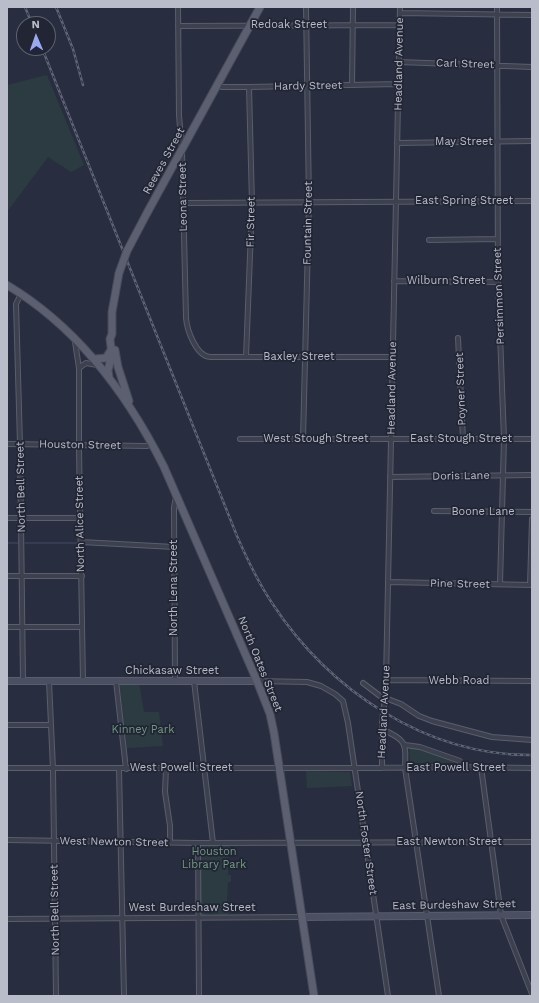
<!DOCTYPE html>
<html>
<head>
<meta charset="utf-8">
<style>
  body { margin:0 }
  #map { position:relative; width:539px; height:1003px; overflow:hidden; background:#282e3f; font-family:"Work Sans",sans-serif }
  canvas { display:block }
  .frame { position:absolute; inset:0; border:8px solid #b9bcc9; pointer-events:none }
  .north { position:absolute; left:16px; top:16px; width:40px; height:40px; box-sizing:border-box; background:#212534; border:1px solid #5e6170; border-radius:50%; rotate:358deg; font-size:11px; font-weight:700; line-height:16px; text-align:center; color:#b9bcc9 }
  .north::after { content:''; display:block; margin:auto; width:14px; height:18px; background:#99a9ef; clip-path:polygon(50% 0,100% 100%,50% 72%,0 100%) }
</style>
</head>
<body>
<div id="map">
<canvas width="539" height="1003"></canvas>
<div class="frame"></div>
<div class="north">N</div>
</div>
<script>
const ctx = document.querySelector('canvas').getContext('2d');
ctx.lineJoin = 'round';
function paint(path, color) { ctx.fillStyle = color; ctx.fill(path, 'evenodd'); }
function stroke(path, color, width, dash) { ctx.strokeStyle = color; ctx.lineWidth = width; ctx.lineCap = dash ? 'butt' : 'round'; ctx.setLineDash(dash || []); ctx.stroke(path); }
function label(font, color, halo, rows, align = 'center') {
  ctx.font = font + ' "Work Sans",sans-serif'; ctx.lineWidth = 3.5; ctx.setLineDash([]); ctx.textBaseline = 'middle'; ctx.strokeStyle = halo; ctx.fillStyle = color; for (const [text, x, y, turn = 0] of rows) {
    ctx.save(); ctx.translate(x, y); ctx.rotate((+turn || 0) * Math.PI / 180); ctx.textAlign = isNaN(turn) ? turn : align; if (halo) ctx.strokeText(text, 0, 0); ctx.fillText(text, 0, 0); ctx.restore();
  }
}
paint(new Path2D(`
  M47,75L84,165L71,172L48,157L7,212V85Z
  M119,683H139L144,712H159L163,746L127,748Z
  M409,747L420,748L457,763H410Z
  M306,771L350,772L352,786L307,788Z
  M202,845H227L231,848V852L228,853V875H231V882H228L227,904H231V911L227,915H219L211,913L201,916L200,849Z`), '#2b3b41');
stroke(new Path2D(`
  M7,543H18
  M25,543H78`), '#404866', 1);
const street = new Path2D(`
  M178,7L179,115L182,151L186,318C187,330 196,356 210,357H392
  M497,7L498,282L504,439L500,584
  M400,13L532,15
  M178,26L400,25
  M399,62L532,67
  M218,84L222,87H249L398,84
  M352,85L353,7
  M397,143L532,141
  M183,203L532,201
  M429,240L497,239
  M394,281L498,282
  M21,294L16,304L20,444L23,681
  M458,338L463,439
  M75,342L79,368V449L83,681
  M246,357L252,204L249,87
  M79,368L86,363L97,365
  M240,439H532
  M303,439L309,203L306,7
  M7,444L147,446L152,444
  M390,477L532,475
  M434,511L532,512
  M7,518H80
  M81,542L174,547
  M7,576H82
  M388,582L532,585
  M530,585L532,519
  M7,627H82
  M386,680L532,681
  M49,681L53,769L56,996
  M116,681L126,769
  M175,681L174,507L176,497
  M194,681L213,843
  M257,681L307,682L321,686L335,694L343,701L348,723L388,996
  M363,683L380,696L401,704L419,716L432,721L492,737L532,740
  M7,725H51
  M382,729C406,741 406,741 405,768L439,996
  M405,745L420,747L460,761L461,767
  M481,767L501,915L532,994
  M7,768H355L461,767L532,768
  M166,768L165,792L170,826V843
  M382,768V722L385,698L386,680L400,7
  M119,769L124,996
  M7,840L198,843L532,842
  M198,843L199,996
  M7,919L301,917`);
const secondary = new Path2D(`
  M7,681H257
  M301,917L532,915`);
const primary = new Path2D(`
  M147,213L260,7
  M7,285C77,327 128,395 164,467L257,681L270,714L274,733L314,996
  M115,350L118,367L129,401
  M94,359L106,358L111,350
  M109,377L108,370L112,355L110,339L112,334V312L119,273`);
stroke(street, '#5a5e6c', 6);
stroke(secondary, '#5a5e6c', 8);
stroke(primary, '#464958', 9);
stroke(street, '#3c404f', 4);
stroke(secondary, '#4b4f62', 6);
stroke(primary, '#5b5f6f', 7);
const rail = new Path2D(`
  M25,7L32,24
  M56,7L73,49L83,85
  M42,48L237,536C247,559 258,582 272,603C329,690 426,756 532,755`);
stroke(rail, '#5f6476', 2.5);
stroke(rail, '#212534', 1, [3]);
const primaryBridge = new Path2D(`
  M119,273L127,251L147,213`);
stroke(primaryBridge, '#464958', 9, []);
stroke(primaryBridge, '#5b5f6f', 7);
label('11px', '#b9bcc9', '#212534', [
  ["Redoak Street",289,25],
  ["Headland Avenue",399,64,-89],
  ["Carl Street",465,64,2],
  ["Hardy Street",308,86,-1],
  ["May Street",464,142],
  ["Reeves Street",164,161,-61],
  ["Leona Street",183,197,-91],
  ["East Spring Street",464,201],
  ["Fir Street",251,222,-89],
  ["Fountain Street",308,223,-89],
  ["Wilburn Street",446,281],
  ["Persimmon Street",499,296,-92],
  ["Baxley Street",299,357],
  ["Headland Avenue",392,388,-89],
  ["Poyner Street",461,389,-92],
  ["West Stough Street",316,439],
  ["East Stough Street",461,439],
  ["Houston Street",80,445,1],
  ["Doris Lane",461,476,-1],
  ["North Bell Street",21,487,-91],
  ["Boone Lane",483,512],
  ["North Alice Street",80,524,-91],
  ["Pine Street",460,584,1],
  ["North Lena Street",174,588,-90],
  ["North Oates Street",260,664,68],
  ["Chickasaw Street",172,671],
  ["Webb Road",459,681],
  ["Headland Avenue",384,712,-87],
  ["West Powell Street",181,768],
  ["East Powell Street",456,768],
  ["West Newton Street",114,842,1],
  ["East Newton Street",449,842],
  ["North Foster Street",366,843,82],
  ["East Burdeshaw Street",454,905,-1],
  ["West Burdeshaw Street",192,908],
  ["North Bell Street",55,910,-91]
]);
label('11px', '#729882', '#212534', [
  ["Kinney Park",143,730],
  ["Houston",214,852],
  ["Library Park",214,865]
]);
</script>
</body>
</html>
